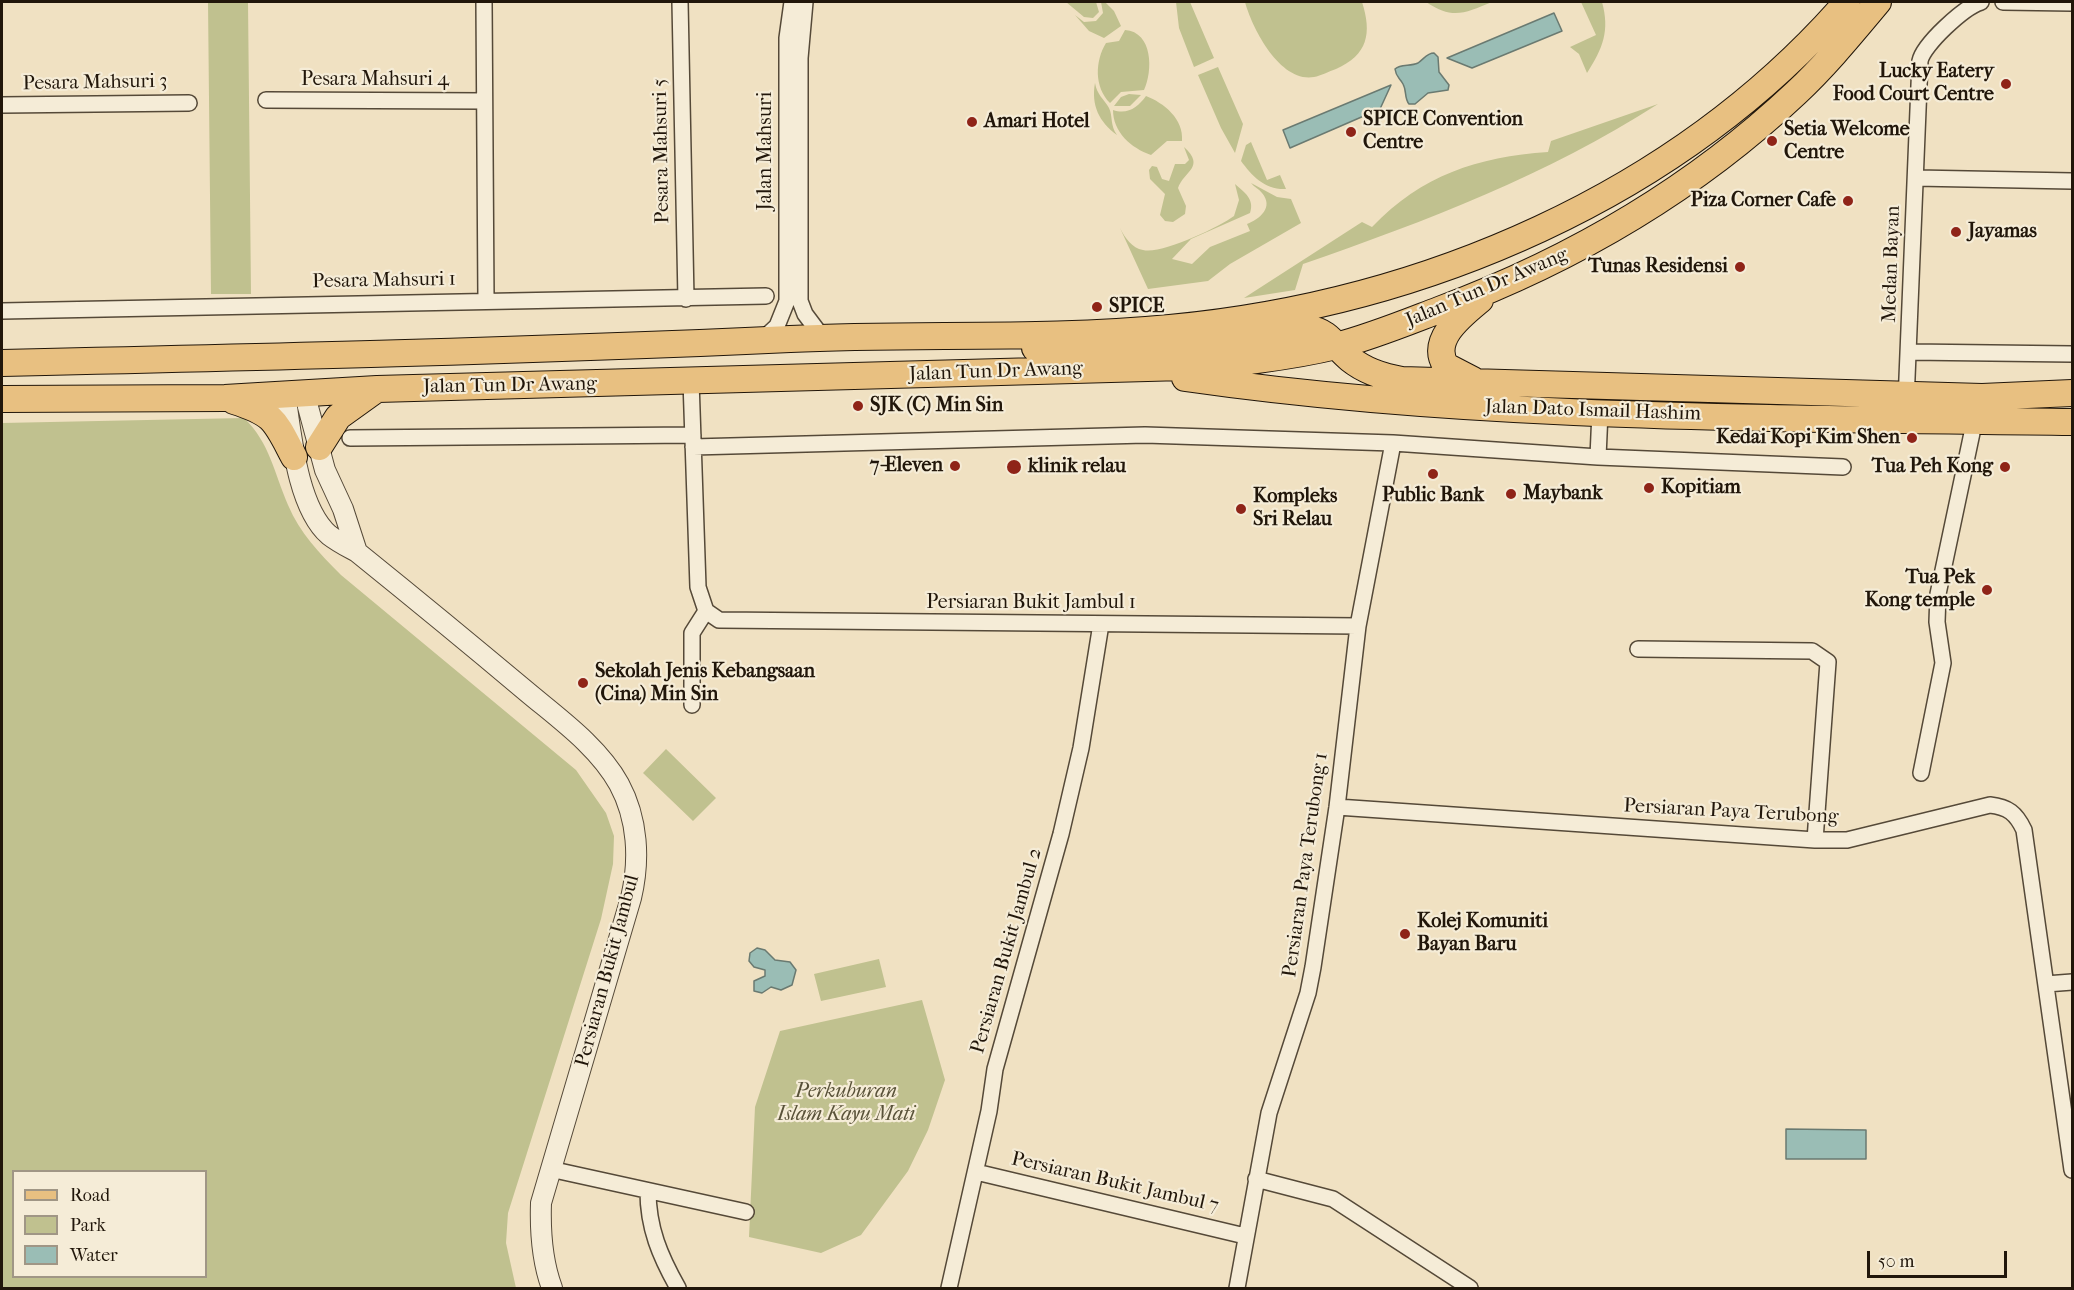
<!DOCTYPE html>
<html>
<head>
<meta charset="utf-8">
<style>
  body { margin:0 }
  #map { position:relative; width:2074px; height:1290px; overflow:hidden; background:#f0e1c2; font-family:"IM FELL French Canon",serif }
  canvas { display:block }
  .frame { position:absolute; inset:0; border:3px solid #21160a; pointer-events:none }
  .legend { position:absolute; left:12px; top:1170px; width:195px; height:108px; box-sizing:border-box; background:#f5ecd7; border:2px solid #a09685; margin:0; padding:8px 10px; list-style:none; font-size:18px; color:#21160a }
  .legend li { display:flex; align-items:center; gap:12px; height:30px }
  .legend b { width:30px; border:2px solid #a09685 }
  .scale { position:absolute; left:1867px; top:1251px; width:140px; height:27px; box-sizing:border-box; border:3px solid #21160a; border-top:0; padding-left:8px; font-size:18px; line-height:21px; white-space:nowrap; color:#21160a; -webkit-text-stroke:4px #f5ecd7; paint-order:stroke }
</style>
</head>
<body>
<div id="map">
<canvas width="2074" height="1290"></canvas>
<div class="frame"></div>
<ul class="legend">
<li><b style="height:8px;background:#e8c081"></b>Road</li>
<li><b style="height:16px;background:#c0c18f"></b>Park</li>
<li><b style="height:16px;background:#9abdb5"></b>Water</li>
</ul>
<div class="scale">50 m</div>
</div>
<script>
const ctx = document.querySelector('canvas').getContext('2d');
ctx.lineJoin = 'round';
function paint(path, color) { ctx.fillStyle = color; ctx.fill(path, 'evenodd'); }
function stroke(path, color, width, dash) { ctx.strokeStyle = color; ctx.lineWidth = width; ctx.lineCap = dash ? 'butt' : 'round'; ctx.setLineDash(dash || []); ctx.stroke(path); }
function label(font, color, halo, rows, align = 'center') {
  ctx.font = font + ' "IM FELL French Canon",serif'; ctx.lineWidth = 4.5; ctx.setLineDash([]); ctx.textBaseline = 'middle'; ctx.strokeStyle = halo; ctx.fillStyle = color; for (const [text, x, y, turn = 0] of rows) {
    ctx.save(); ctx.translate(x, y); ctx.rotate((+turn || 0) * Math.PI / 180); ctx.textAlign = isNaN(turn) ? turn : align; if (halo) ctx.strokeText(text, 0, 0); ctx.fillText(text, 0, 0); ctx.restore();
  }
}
paint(new Path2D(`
  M208,2H248L251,294H211Z
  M1066,2H1096L1099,12L1093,18L1084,17Z
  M1101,2H1105L1114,11L1121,26L1104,38L1089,31L1075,15L1084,22L1096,21L1103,13Z
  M1176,2H1190L1214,58L1194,67L1179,28Z
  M1245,2H1362C1372,33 1368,55 1336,69C1329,71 1321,76 1314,77C1280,83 1252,28 1245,2Z
  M1426,2H1492C1465,13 1453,20 1426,2Z
  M1581,2H1602C1610,31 1603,48 1587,73L1579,54L1570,47L1596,35Z
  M1125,30C1153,32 1153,71 1144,90L1121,92L1110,103C1094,87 1095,61 1106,43L1119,41Z
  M1218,67L1243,124L1235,153L1221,128L1198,75Z
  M1095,83C1097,95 1104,99 1109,108C1113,116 1110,126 1117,135C1099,122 1091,105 1095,83Z
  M1129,94L1141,95L1130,106H1114L1121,97Z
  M1146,96C1164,103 1184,119 1182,141H1167L1151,155C1131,148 1113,132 1113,110C1128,115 1138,107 1146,96Z
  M1658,104C1547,175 1427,221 1303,264L1295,290L1244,298L1362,222L1372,227C1422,175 1477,157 1548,152L1551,141Z
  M1251,142L1267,180L1280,175L1286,189C1265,190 1252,176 1241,161L1246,145Z
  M1184,147C1206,167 1184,171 1178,188L1186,206L1185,214L1173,222L1165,221L1160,215L1165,194L1150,179L1149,170L1152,166L1157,167L1162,179L1169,181L1175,164H1185L1189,160Z
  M1251,183L1277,197L1291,199L1301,223L1230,264L1208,281L1148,289L1120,228C1125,238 1132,248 1143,250C1161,255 1219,227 1234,216L1239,200L1235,184C1244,192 1255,199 1250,213L1191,239L1172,259L1192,264L1210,247L1250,231L1247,224C1260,219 1274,207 1262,193C1259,189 1254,187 1251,183Z
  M244,418C270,443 274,473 288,505C300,533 319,553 341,575L576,770L606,813L614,836L613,864L601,919L508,1213L506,1243L516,1288H2V423ZM14,1172H206V1276H14Z
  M666,749L716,798L693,821L643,773Z
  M879,959L886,987L821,1001L814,974Z
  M922,1000L945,1080L928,1130L908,1171L861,1235L821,1253L749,1237L755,1107L780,1031Z`), '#c0c18f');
const water = new Path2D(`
  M1554,13L1562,31L1472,68L1447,58Z
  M1434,53L1438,57L1439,72L1449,85L1448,90L1428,93L1415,104H1409C1404,98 1407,91 1403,84C1399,77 1396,77 1395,69C1401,63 1410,67 1418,63C1424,59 1427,53 1434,53Z
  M1391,85L1380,109L1290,148L1283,130Z
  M757,948L765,950L775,960L790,962L796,970L792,985L781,990L771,987L762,993L754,991V981L765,976V970L754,967L749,961L750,953Z
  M1786,1129L1866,1130V1159H1786Z`);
paint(water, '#9abdb5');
stroke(water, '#6a7a71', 1.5);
const minor = new Path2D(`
  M484,2L486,300
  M680,2L686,299
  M805,2L800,58V301L805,314L823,338
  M2003,2L2072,3
  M266,100L484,101
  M2,105L189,103
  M1916,178L2072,181
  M2,311L766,296
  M762,340L777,326L787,301V38L792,2
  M1910,352L2072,354
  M691,381L698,587L706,611L719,620L1358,626
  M1906,402L1920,61C1923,45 1964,7 1981,2
  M350,438L693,435
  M693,447L1145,435L1393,443L1598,457L1843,467
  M1598,457L1600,412
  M1638,649L1812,651L1828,662L1815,840
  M692,705V633L706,611
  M1921,773L1943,663L1937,622L1938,594L1976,414
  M1337,807L1815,840H1847L1990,805C2008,807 2016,813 2024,830L2072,1170
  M2046,984L2072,982
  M550,1169L746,1212
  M976,1172L1245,1236
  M1256,1179L1333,1199L1470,1288
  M648,1191C648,1228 660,1256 678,1288
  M949,1288L989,1111L995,1069L1061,834L1081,748L1101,624
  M1237,1288L1269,1113L1308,993L1313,967L1337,807L1358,626L1393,443`);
const tertiary = new Path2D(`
  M304,392L325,470L343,509L357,552
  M285,393C291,433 297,507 329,535C338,542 348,547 357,552C414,598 470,644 526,691C558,718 598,746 619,784C638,819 640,860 631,898L541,1203C540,1233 542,1261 552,1288`);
const primary = new Path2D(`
  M1035,348L1072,351L1139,350L1309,329C1329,331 1335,347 1350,359C1365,371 1383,377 1402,380L1982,397L2072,393
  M2,363C265,357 528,351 790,339C917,333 1044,340 1170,328C1424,304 1678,196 1847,2
  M1185,378C1478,420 1777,418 2072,422
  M1473,380L1446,366C1429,340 1462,315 1480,300
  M2,399L225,398L377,389L1184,367C1234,363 1286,358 1336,346C1371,337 1405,323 1439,310C1570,261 1694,189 1796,93C1826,65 1852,33 1878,2
  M234,401C275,414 275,421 294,457
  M319,447L338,417L377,389`);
stroke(minor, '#554938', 18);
stroke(tertiary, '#554938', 22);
stroke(primary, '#21160a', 28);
stroke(minor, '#f5ecd7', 15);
stroke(tertiary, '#f5ecd7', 20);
stroke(primary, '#e8c081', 26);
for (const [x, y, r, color] of [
  [2006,84,6,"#8f2418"],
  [972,122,6,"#8f2418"],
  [1351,132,6,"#8f2418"],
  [1772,141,6,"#8f2418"],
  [1848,201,6,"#8f2418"],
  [1956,232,6,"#8f2418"],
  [1740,267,6,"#8f2418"],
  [1097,307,6,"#8f2418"],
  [858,406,6,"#8f2418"],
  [1912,438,6,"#8f2418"],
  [955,466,6,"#8f2418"],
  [1014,467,8,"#8f2418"],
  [2005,467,6,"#8f2418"],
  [1433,474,6,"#8f2418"],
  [1649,488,6,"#8f2418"],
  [1511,494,6,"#8f2418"],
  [1241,509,6,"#8f2418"],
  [1987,590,6,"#8f2418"],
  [583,683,6,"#8f2418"],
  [1405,934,6,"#8f2418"]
]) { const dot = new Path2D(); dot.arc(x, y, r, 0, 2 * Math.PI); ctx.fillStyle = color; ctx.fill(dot); stroke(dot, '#f5ecd7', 2); }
label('bold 20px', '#21160a', '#f5ecd7', [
  ["Lucky Eatery",1994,72,"right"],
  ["Food Court Centre",1994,95,"right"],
  ["SPICE Convention",1363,120],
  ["Centre",1363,143],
  ["Amari Hotel",984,122],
  ["Setia Welcome",1784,130],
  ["Centre",1784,153],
  ["Piza Corner Cafe",1836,201,"right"],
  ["Jayamas",1968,232],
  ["Tunas Residensi",1728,267,"right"],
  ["SPICE",1109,307],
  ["SJK (C) Min Sin",870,406],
  ["Kedai Kopi Kim Shen",1900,438,"right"],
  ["7-Eleven",943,466,"right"],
  ["klinik relau",1028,467],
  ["Tua Peh Kong",1993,467,"right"],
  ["Kopitiam",1661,488],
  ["Maybank",1523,494],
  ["Public Bank",1433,496,"center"],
  ["Kompleks",1253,497],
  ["Sri Relau",1253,520],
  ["Tua Pek",1975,578,"right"],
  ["Kong temple",1975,601,"right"],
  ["Sekolah Jenis Kebangsaan",595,672],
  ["(Cina) Min Sin",595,695],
  ["Kolej Komuniti",1417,922],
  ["Bayan Baru",1417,945]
], 'left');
label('20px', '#21160a', '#f5ecd7', [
  ["Pesara Mahsuri 4",375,80],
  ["Pesara Mahsuri 3",95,83,-1],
  ["Pesara Mahsuri 5",662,151,-91],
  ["Jalan Mahsuri",766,151,-90],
  ["Medan Bayan",1892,264,-88],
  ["Pesara Mahsuri 1",384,281,-1],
  ["Jalan Tun Dr Awang",1487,288,-23],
  ["Jalan Tun Dr Awang",996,372,-2],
  ["Jalan Tun Dr Awang",510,386,-1],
  ["Jalan Dato Ismail Hashim",1593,411,2],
  ["Persiaran Bukit Jambul 1",1031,603],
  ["Persiaran Paya Terubong",1731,812,3],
  ["Persiaran Paya Terubong 1",1306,865,-82],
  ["Persiaran Bukit Jambul 2",1007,951,-74],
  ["Persiaran Bukit Jambul",608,971,-75],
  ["Persiaran Bukit Jambul 7",1115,1183,13]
]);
label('italic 20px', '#595239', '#f5ecd7', [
  ["Perkuburan",846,1092],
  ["Islam Kayu Mati",846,1115]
]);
</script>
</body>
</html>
